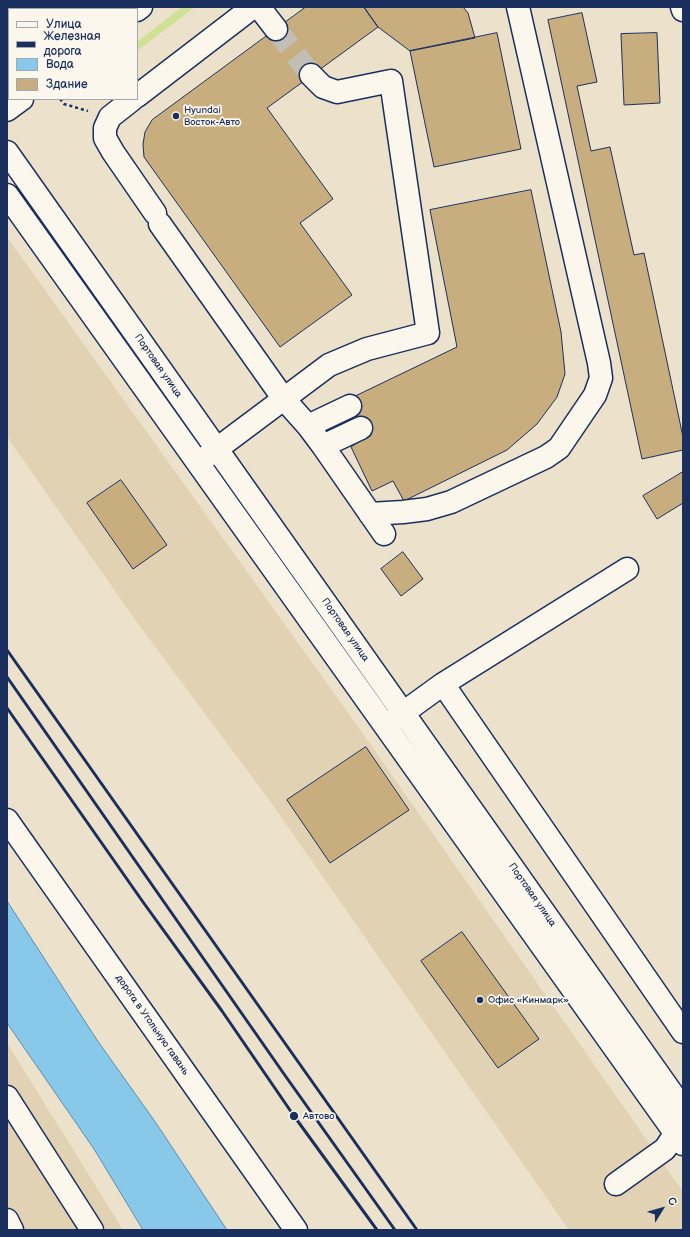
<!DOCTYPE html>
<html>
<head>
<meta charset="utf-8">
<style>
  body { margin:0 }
  #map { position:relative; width:690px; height:1237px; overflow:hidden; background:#ece1cb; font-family:"Balsamiq Sans",sans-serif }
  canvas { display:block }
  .frame { position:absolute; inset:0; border:8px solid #1b2f5e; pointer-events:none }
  .legend { position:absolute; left:8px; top:8px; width:130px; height:92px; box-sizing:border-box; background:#fbf7ec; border:1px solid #a1a7b3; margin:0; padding:5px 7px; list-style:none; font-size:12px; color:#1b2f5e }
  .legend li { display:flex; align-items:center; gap:8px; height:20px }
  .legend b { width:20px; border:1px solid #a1a7b3 }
  .north { position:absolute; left:642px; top:1189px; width:40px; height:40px; -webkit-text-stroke:3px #fbf7ec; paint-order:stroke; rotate:53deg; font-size:11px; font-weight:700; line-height:16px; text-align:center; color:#1b2f5e }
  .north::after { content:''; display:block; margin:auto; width:14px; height:18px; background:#1b2f5e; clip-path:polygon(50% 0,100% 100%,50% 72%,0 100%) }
</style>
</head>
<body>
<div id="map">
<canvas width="690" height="1237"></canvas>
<div class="frame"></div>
<ul class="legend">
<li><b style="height:5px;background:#fbf7ec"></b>Улица</li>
<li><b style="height:5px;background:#1b2f5e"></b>Железная дорога</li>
<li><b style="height:11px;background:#88c8e9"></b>Вода</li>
<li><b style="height:11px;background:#c8ae7f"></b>Здание</li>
</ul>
<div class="north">С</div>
</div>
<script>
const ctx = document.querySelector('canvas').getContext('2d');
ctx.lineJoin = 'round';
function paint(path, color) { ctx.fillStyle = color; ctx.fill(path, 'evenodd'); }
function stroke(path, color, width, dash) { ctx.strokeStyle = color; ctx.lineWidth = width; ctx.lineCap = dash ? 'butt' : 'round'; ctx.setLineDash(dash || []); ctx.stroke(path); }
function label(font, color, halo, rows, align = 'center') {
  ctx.font = font + ' "Balsamiq Sans",sans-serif'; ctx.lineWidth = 3.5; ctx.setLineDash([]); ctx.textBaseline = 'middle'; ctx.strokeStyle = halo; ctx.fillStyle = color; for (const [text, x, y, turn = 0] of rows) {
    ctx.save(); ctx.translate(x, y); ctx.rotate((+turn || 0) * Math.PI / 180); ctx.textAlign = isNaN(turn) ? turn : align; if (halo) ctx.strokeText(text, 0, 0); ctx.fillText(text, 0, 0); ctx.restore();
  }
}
paint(new Path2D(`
  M7,237L366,738L683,1192V1230H569L270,801L139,625L7,437Z
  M7,1043L123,1230H7Z`), '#e1d2b4');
paint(new Path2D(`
  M182,7H195L137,51V42Z`), '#cee195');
const water = new Path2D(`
  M7,901L97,1040L156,1123L227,1230H143L94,1149L7,1023Z`);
paint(water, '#88c8e9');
stroke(water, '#5c8bb1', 1);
const building = new Path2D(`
  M306,7H364L378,27L267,108L333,199L300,223L352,295L280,347L144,157L143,144L145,132L152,120Z
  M364,7H463L468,13L475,38L410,51L378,27Z
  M582,13L597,82L577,86L591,151L610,147L634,255L644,253L683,437V450L642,459L548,20Z
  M497,33L521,149L434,167L410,51Z
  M657,33L660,103L624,105L621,34Z
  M531,190L561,332L565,374L557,397L537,424L507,450L404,501L393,481L372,491L351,447L366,437L347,400L457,347L430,210Z
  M683,472V503L657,519L643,496Z
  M121,480L167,545L133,569L87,503Z
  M403,552L423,579L401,596L381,569Z
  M366,747L409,810L330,863L287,800Z
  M462,932L539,1039L498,1068L421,961Z`);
paint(building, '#c8ae7f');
stroke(building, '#1b2f5e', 1);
stroke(new Path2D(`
  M276,29L311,75`), '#c2bdb5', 22, [22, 11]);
const minor = new Path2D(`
  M259,7L276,29
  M682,7L683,10
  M137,10L141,7
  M137,96L253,7
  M133,99L110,117L105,128V138L113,152L155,213
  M7,110L22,99
  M7,152L683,1109
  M7,195L683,1144
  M160,224L283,398L308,426L323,446L384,534
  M308,426L350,406
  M323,446L361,428
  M206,457L329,365L367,349L428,333L391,81L337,92L323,87L311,75
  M370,514L403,512L427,509L451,502L546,457L559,448L595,395L601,378L599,363L518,7
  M443,684L683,1032
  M392,721L443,684L627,569
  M7,820L296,1230
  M7,1097L92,1230
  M616,1184L665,1149L675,1134L683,1127
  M7,1220L12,1230`);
stroke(minor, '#1b2f5e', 25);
stroke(new Path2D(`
  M60,99L64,104L88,111`), '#1b2f5e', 2.5, [3, 3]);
stroke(minor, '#fbf7ec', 22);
stroke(new Path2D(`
  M7,650L417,1230
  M7,677L284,1074L395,1230
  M7,708L143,902L222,1011L294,1116L377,1230`), '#1b2f5e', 3);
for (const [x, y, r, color] of [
  [176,116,4,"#1b2f5e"],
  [480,1000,4,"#1b2f5e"],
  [294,1116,5,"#1b2f5e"]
]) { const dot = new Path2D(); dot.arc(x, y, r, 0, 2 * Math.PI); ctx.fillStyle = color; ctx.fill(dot); stroke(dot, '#fbf7ec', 1.5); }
label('10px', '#1b2f5e', '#fbf7ec', [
  ["Hyundai",184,110],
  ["Восток-Авто",184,122],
  ["Офис «Кинмарк»",488,1000],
  ["Автово",303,1116]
], 'left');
label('10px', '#1b2f5e', '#fbf7ec', [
  ["Портовая улица",158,366,55],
  ["Портовая улица",345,630,55],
  ["Портовая улица",532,895,55],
  ["дорога в Угольную гавань",152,1025,55]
]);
</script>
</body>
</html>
